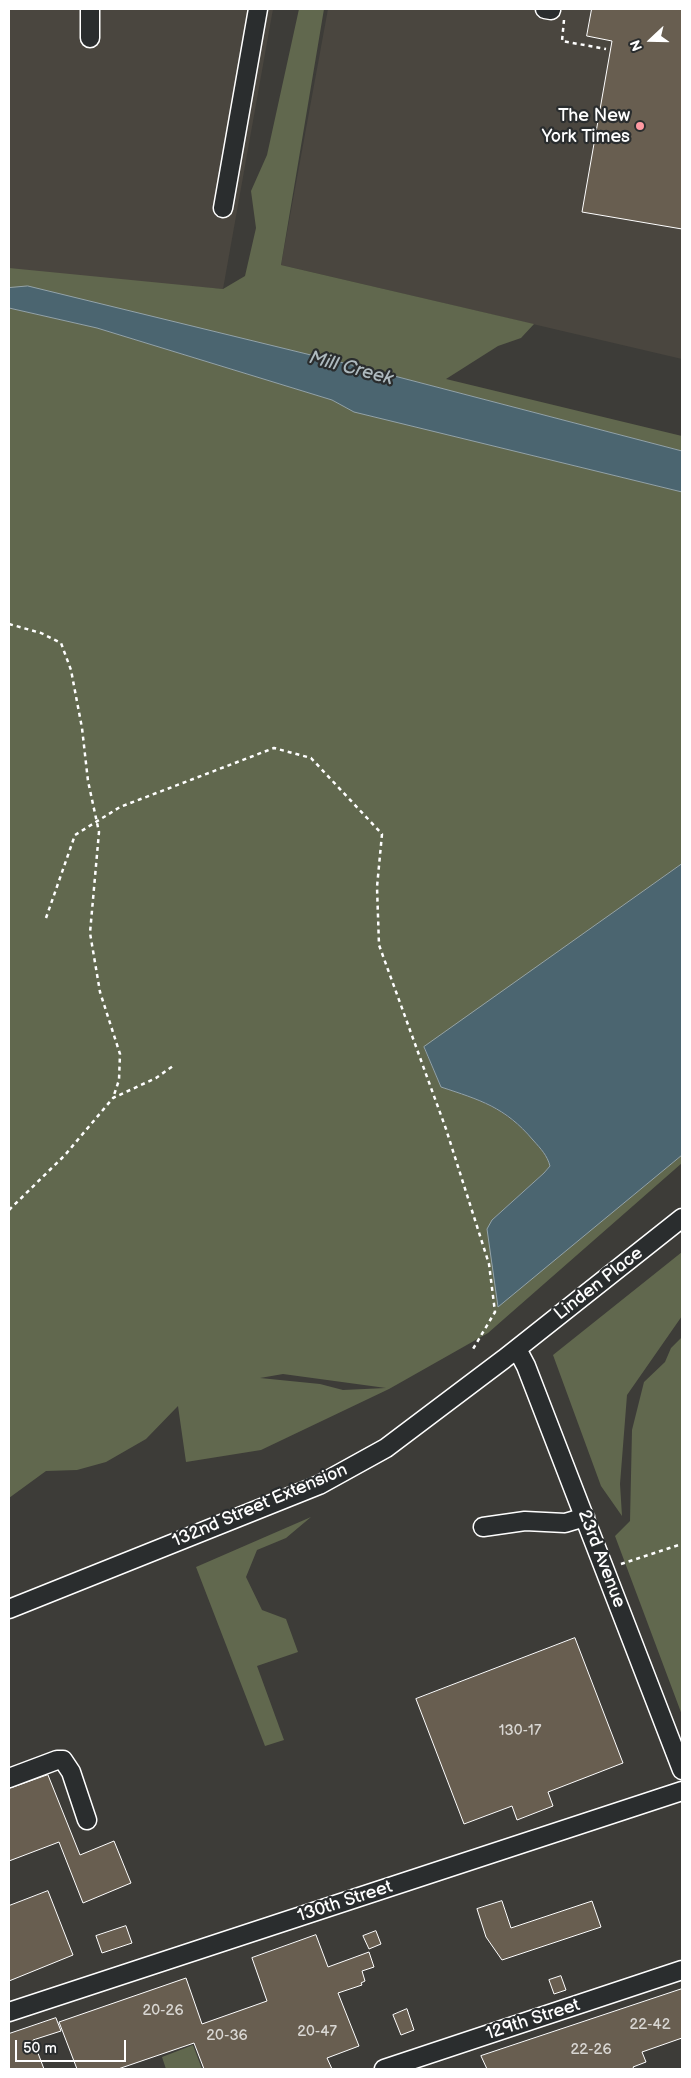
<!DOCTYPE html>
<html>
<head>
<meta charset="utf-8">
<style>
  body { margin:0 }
  #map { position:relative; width:691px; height:2078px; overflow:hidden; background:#3d3c38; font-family:"Balsamiq Sans",sans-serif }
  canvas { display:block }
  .frame { position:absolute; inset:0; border:10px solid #fff; pointer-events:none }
  .north { position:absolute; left:626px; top:15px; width:50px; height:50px; -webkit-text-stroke:4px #2a2d2e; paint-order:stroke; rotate:249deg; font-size:14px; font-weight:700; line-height:20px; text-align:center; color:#fff }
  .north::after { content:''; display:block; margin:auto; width:18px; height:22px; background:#fff; clip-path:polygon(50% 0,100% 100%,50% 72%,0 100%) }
  .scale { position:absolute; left:15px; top:2040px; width:111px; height:22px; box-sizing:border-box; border:2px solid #fff; border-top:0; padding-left:6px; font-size:15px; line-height:18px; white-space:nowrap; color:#fff; -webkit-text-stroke:4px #2a2d2e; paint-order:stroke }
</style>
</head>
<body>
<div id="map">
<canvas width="691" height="2078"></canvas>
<div class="frame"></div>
<div class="north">N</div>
<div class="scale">50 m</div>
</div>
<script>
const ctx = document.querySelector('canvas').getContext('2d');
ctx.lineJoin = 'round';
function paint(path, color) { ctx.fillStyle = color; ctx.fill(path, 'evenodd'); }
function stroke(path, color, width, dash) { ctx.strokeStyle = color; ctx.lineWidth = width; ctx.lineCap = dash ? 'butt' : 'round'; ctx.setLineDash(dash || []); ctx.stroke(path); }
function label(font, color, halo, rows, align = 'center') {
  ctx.font = font + ' "Balsamiq Sans",sans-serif'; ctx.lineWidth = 4.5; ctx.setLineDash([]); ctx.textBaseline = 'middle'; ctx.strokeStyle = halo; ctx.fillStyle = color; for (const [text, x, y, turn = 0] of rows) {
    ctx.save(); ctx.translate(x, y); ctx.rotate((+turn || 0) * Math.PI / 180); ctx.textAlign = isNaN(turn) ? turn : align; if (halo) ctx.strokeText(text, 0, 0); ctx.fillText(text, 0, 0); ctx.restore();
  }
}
paint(new Path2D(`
  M9,9H273L223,289L9,272Z
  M328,9H682V359L281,265Z`), '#4a463f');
paint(new Path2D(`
  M299,9H324L281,265L534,324L521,338L498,346L446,379L682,436V451L356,366L99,304L9,288V268L223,289L245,276L256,228L251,191L267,155Z
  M9,308L97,328L332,400L355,412L682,492V864L424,1048L441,1087C480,1100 505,1108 533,1140C541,1149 547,1155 550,1166L544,1173L492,1220L498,1306L682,1155V1163L488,1333L389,1389L261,1450L186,1462L178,1406L146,1439L106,1462L77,1470L46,1471L9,1498ZM283,1374L386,1388L343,1390L320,1384L260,1378Z
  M682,1252V1316L627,1395L620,1484L622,1516L601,1486L553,1355Z
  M682,1337V1715L615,1536L630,1521L632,1430L644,1382L665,1362L671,1348Z
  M311,1517L286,1538L257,1550L246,1577L262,1610L286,1619L298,1652L257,1666L284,1740L265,1746L196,1567Z
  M193,2045L202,2069H166L162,2057Z`), '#61684e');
const water = new Path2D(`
  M28,286L356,366L682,451V492L354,412L332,400L97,328L9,308V288Z
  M682,864V1155L498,1307L487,1229L492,1220L544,1173L550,1166C547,1155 541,1149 533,1140C505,1107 480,1100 441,1087L424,1047Z`);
paint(water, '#4b6570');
stroke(water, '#93a3a9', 1);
const building = new Path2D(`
  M592,9H682V229L582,212L612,41L587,36Z
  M575,1638L623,1763L548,1792L553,1806L517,1820L512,1806L464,1824L416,1699Z
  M48,1775L80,1855L114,1841L131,1883L83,1903L59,1842L9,1861V1789Z
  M48,1891L73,1955L9,1981V1906Z
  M502,1901L511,1928L592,1901L601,1927L502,1960L486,1937L477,1909Z
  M126,1926L132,1943L102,1953L96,1936Z
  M376,1931L381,1944L369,1949L363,1936Z
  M316,1935L328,1967L369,1952L374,1967L362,1971L365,1981L361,1983L362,1985L338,1993L359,2046L327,2058L332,2069H204L194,2043L118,2069H77L59,2022L186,1978L202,2024L267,2001L252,1958Z
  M561,1976L566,1990L554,1994L549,1980Z
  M682,1989V2038L642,2052L646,2062L633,2067L634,2069H487L481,2056Z
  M407,2009L414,2030L401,2035L393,2015Z
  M56,2018L61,2031L33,2040L44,2069H9V2034Z`);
paint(building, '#685e50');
stroke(building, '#fff', 1);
const minor = new Path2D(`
  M545,9L551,10
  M90,38V9
  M223,208L258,9
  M517,1349L526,1366L682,1770
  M483,1527L525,1521L565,1523L585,1517
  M9,1609L319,1485L386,1448L504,1359L682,1218
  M9,1778L57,1760H63L71,1772L87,1820
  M9,2012L682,1791
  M384,2069L682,1970`);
stroke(minor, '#fff', 21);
stroke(new Path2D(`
  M564,20L562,41L606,49
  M9,624L41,633L61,643L71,670L82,728L88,781L99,832L90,933L100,992L120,1054L119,1080L113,1098
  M46,918L75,835L120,807L274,748L311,758L382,834L377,887L379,945L446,1129L489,1264L495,1312L473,1349
  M9,1210L65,1155L113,1098L156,1078L173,1066
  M621,1564L682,1544`), '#fff', 2.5, [4, 4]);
stroke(minor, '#2a2d2e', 18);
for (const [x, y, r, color] of [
  [640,126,5,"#ff9aa2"]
]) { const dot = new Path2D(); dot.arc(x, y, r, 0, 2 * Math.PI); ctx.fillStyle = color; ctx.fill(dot); stroke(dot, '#2a2d2e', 2); }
label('15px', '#d9d7d3', null, [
  ["130-17",520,1731],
  ["20-26",163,2011],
  ["22-42",650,2025],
  ["20-47",317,2032],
  ["20-36",227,2036],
  ["22-26",591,2050]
]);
label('18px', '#fff', '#2a2d2e', [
  ["The New",630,116],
  ["York Times",630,137]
], 'right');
label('18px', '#fff', '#2a2d2e', [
  ["Linden Place",599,1284,-38],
  ["132nd Street Extension",260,1506,-23],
  ["23rd Avenue",601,1559,69],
  ["130th Street",345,1902,-18],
  ["129th Street",533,2020,-18]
]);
label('italic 19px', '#aebabf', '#2a2d2e', [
  ["Mill Creek",351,369,15]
]);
</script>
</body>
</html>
